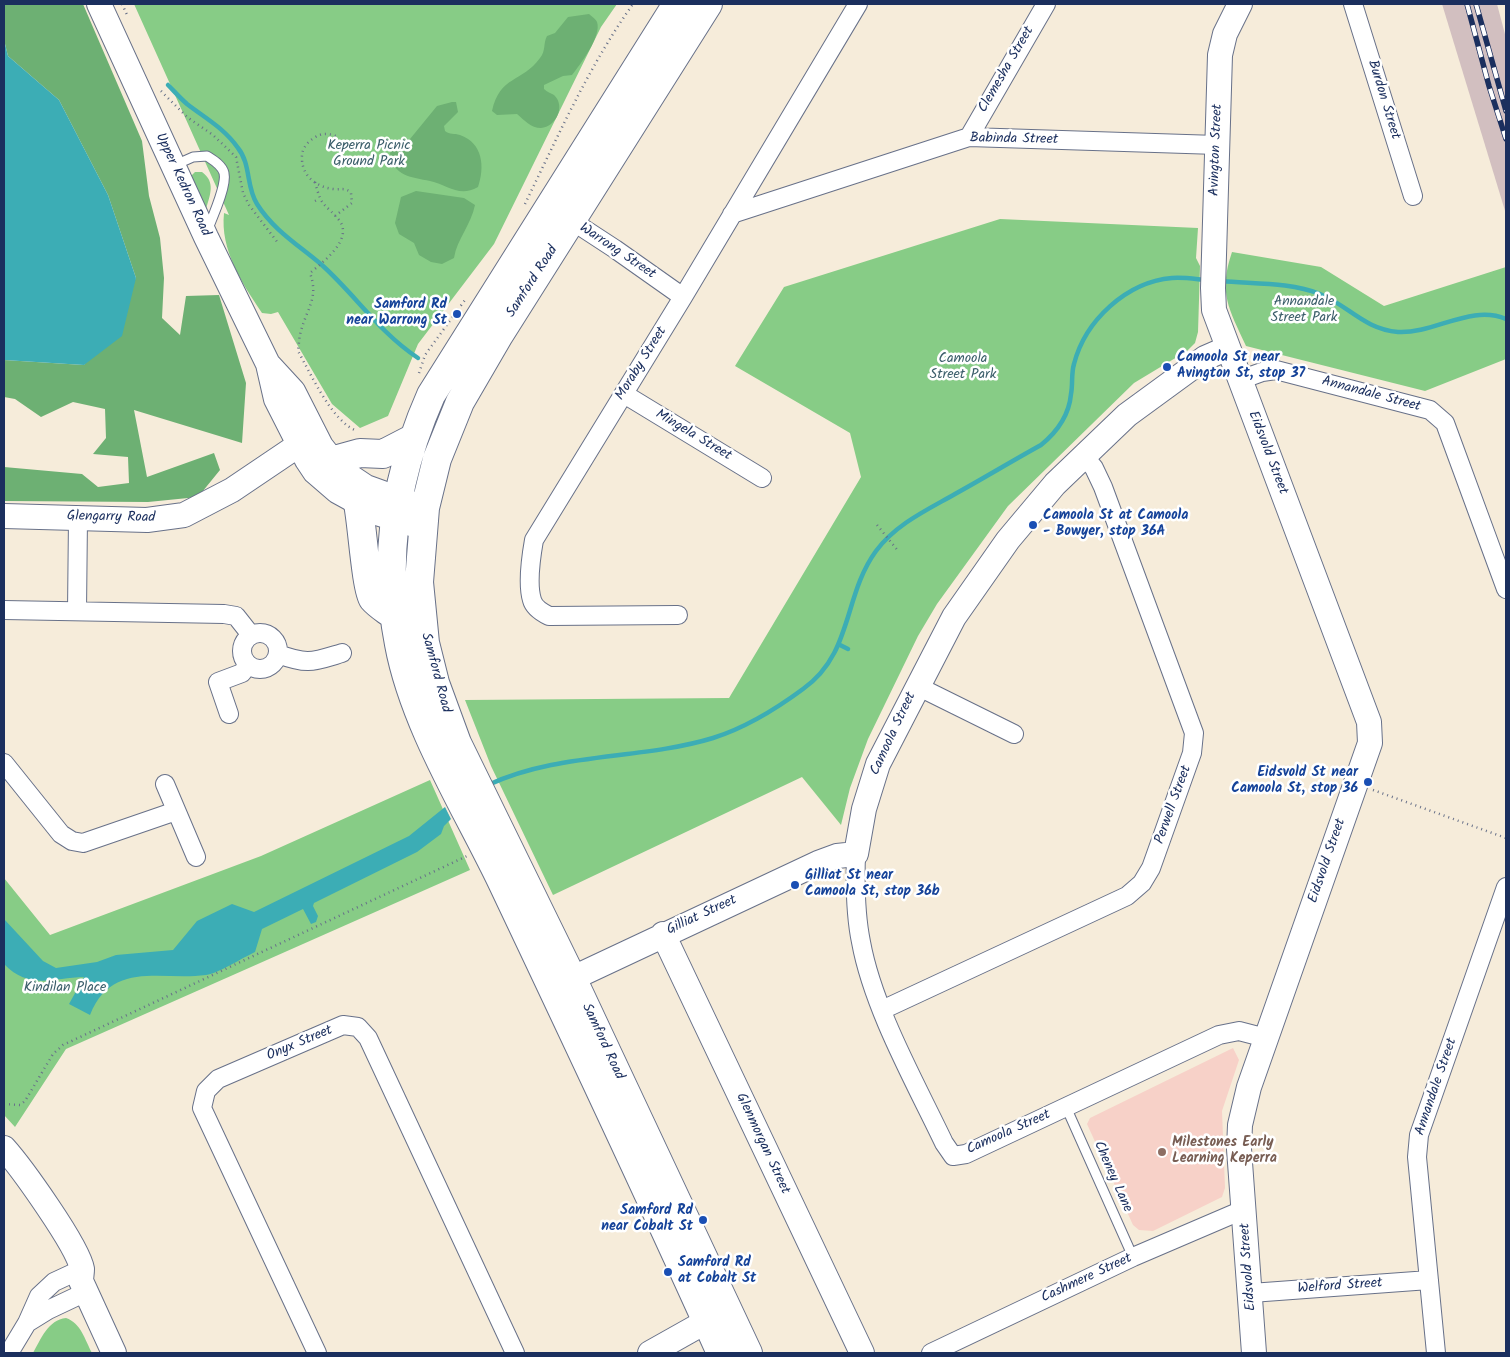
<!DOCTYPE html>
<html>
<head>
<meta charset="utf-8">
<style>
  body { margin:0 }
  #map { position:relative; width:1510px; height:1357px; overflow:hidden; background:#f6ecda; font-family:Kalam,sans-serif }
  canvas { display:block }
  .frame { position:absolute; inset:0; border:5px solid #1b2f5e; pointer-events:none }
</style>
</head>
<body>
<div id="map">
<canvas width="1510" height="1357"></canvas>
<div class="frame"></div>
</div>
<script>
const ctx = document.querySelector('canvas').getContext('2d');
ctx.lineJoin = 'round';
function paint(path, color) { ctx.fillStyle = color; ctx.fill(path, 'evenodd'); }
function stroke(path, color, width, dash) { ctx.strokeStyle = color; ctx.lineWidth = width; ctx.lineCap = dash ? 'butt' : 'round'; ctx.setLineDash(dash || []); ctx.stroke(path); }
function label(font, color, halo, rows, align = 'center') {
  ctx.font = font + ' Kalam,sans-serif'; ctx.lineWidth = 5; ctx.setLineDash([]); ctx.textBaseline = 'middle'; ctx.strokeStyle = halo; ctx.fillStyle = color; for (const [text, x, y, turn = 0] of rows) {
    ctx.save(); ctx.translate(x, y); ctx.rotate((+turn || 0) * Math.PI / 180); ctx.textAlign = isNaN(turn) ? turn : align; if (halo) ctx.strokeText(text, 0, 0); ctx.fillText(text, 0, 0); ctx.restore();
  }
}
paint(new Path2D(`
  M1233,1048L1239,1060L1222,1111L1225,1188L1222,1197L1153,1231L1139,1230L1133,1225L1087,1124L1090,1118Z`), '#f7d1c8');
paint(new Path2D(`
  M1442,4H1497L1506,38V214Z`), '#d2bfc0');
paint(new Path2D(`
  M134,4H617L601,27L494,244L418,344L388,416L360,428L332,404L278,312L271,314L262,313C242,283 220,250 224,213L229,215Z
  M195,172H202C216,182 210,195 206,209L191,176Z
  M1000,219L1198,228L1196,258L1200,266L1199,300L1198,332L1195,343L1187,351L1134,383L1008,506L937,604L918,636L868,739L850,788L841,825L802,777L553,895L491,766L465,700L729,698L861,477L850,433L735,366L784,287Z
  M1232,252L1321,267L1384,306L1506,267V359L1425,391L1246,346C1229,309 1218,293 1232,252Z
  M430,780L470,870L66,1049L15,1127L4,1115V878L50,935L261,856Z
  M66,1318C81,1323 85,1340 92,1353H33C41,1339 48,1320 66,1318Z`), '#87cc86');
paint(new Path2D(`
  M4,4H83L142,141L149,196L160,238L164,278L162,318L180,335L186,296L219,295L246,383L242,443L134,410L147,477L214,453L220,470L198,497L148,502L4,501V467L82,474L98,487L129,483L128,457L93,454L106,438L105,409L73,402L41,417L15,399L4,397V360L84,365L136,278L108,195L59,100L8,56L4,40Z
  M589,14C592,17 596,19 597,22C602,36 580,65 572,75L563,76L544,85V89C547,92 551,93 554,95C566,106 556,127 541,128C531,128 524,120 517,114L497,115L492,111C500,75 522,83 540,58C546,51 543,43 547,36L555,33L568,17Z
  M452,102H456L458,112L444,126L445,131C450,135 454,133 460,135C483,143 485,167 478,187C459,198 448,185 430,181C412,177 393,177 390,153L398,144L410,139L437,106Z
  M416,191L464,198L475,205C471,225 457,239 454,258L442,264L431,262L419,255L414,243L399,234L395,223L401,197Z`), '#6db073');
paint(new Path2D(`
  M4,40L8,56L59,100L108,195L136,278L122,336L84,365L4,360Z
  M445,807L451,819L444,826L441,834L417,852L314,903L313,906L318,916L316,922L311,924L303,909L262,929L255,952C242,958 219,973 206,975C161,981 112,960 90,1015L69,1004L84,977C52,978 29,990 4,964V919L43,961L56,968L97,962L116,955L173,950L197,921L232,904L254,912L409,836Z`), '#3cadb5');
stroke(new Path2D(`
  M168,85C174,91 180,98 187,104C205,118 224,128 238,148C251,164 246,187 257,204C274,231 300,246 323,266C357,297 379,332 418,358
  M1221,281C1253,284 1290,282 1320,294C1349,306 1364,329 1398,332C1434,334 1471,304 1506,319
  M840,645L848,649
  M488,785C558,752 641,760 713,738C745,728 776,709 803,689C853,654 843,596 876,551C896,524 927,510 955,494C984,478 1012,461 1041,445C1057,432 1069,416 1071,394C1073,384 1071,374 1074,364C1085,321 1126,282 1172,278C1183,277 1195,279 1206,280`), '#3cadb5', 4.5);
const lane = new Path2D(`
  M175,165L193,157L207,156C213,160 222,165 224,173C227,186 212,218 207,231
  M1066,1107L1133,1257`);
const street = new Path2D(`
  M1353,4L1413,196
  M969,137L1046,4
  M732,214L969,137L1217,145
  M563,215L615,249L683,297
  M1240,380L1262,372L1276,370L1430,410L1445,423L1506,589
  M624,394L762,478
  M4,610L224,614L236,616L251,635
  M77,611L78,518
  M678,615L549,616C543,613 534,608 532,600C527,584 531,557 534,540L683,297L858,4
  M242 651a18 18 0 1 1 36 0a18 18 0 1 1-36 0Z
  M278,654C308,665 312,662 342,653
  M917,686L1014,734
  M229,714L218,682L242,673L248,664
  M4,763L61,834L72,841L83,843L176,811
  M165,784L196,857
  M856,854C855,884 855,913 861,942C873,1008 915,1082 944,1143L953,1156L966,1154L1219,1035L1239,1031L1266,1038
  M882,1010L1127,896L1142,883L1151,868L1192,753L1194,733L1103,487L1094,468L1084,456
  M1251,1293L1429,1280
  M27,1323L48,1310L86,1292
  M9,1353L27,1323L39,1296L54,1282L82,1269
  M317,1353L202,1108L206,1091L218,1079L343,1025L358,1027L368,1038L515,1353
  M931,1353L1133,1257L1245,1209
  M1436,1353L1417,1157L1419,1135L1506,887`);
const secondary = new Path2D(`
  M99,4L206,237L268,364L276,399L307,460L315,472L337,491L377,513L421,527
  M1240,4L1225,34L1220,55L1213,288L1214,310L1369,722L1370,743L1249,1087L1240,1125L1239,1149L1254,1353
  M270,366L293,391L321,446L339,469L366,487L416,505
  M4,516L147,520L184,515L232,490L315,434
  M663,934L862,1353
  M556,986L818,863L837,856L856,854L864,809L878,764L954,617L1008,540L1055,484L1127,415L1205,358L1228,348
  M4,1148C21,1167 78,1246 82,1269C82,1273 81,1278 81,1281L114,1353
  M650,1353L723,1312`);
const primary = new Path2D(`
  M677,4L431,395C396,474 382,558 399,644C414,725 466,807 502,882C576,1038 650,1195 721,1353
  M708,4L499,335L460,402L437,459L425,508L419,582L425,643L435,683L457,743L572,978L748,1353
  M331,461L360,453L383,454L414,438
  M358,504C362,522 366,589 373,599C378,605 388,611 394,616`);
stroke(lane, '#687189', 11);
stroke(street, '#687189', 20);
stroke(secondary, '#687189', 26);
stroke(primary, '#687189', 30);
stroke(new Path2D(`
  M122,4L128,17
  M161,91L187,117L213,135L236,157L243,193L249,205L278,243
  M315,182C322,209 324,202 339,220C354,239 323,262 310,273C319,298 307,308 301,331C299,337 299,344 298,351C311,374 332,422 357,431
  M315,201L319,199
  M525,204C558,136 589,66 633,4
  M335,216L352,203L351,193C346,187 340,190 333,189C317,187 303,177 302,160C301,150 306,143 314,138C321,133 327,133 336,136
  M419,373L425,355L465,300
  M877,525L899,552
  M1373,790L1506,838
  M4,1104L20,1105L25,1101L53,1054L63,1045L467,856`), '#687189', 2.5, [1, 4]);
stroke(lane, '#fff', 9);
stroke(street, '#fff', 18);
stroke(secondary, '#fff', 24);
stroke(primary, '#fff', 28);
const rail = new Path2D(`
  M1467,4L1489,86L1506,139
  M1476,4L1506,111`);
stroke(rail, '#1b2f5e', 5.5);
stroke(rail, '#fff', 4, [11]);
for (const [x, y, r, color] of [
  [457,314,5,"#1a4fb4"],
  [1167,367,5,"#1a4fb4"],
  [1033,525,5,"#1a4fb4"],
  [1368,782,5,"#1a4fb4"],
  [795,885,5,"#1a4fb4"],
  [1162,1152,5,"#8d6e63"],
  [703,1220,5,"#1a4fb4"],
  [668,1272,5,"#1a4fb4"]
]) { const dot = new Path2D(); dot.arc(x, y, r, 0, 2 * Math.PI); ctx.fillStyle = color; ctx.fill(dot); stroke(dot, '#fff', 2); }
label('14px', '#1b2f5e', '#fff', [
  ["Clemesha Street",1007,70,-60],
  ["Burdon Street",1383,100,73],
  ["Babinda Street",1014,140,1],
  ["Avington Street",1217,150,-88],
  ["Upper Kedron Road",182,185,65],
  ["Warrong Street",617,252,34],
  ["Samford Road",533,282,-57],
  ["Moraby Street",642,364,-58],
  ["Annandale Street",1371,395,15],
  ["Mingela Street",693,436,31],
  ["Eidsvold Street",1267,453,69],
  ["Glengarry Road",111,518,1],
  ["Samford Road",435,673,75],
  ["Camoola Street",894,734,-65],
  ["Perwell Street",1174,805,-70],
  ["Eidsvold Street",1328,861,-71],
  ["Gilliat Street",702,916,-25],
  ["Samford Road",602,1042,65],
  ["Onyx Street",300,1044,-23],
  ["Annandale Street",1437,1087,-71],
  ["Camoola Street",1009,1133,-24],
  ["Glenmorgan Street",762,1144,65],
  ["Cheney Lane",1112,1177,66],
  ["Eidsvold Street",1249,1267,-94],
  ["Cashmere Street",1087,1279,-25],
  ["Welford Street",1340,1287,-4]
]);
label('14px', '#3b5e6a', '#fff', [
  ["Keperra Picnic",369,147],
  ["Ground Park",369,163],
  ["Annandale",1304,303],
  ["Street Park",1304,319],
  ["Camoola",963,360],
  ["Street Park",963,376],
  ["Kindilan Place",65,989]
]);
label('bold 14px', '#164399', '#fff', [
  ["Samford Rd",447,306,"right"],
  ["near Warrong St",447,322,"right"],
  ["Camoola St near",1177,359],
  ["Avington St, stop 37",1177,375],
  ["Camoola St at Camoola",1043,517],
  ["- Bowyer, stop 36A",1043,533],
  ["Eidsvold St near",1358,774,"right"],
  ["Camoola St, stop 36",1358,790,"right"],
  ["Gilliat St near",805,877],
  ["Camoola St, stop 36b",805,893],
  ["Samford Rd",693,1212,"right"],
  ["near Cobalt St",693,1228,"right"],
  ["Samford Rd",678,1264],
  ["at Cobalt St",678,1280]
], 'left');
label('bold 14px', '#785e54', '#fff', [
  ["Milestones Early",1172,1144],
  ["Learning Keperra",1172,1160]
], 'left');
</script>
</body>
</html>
